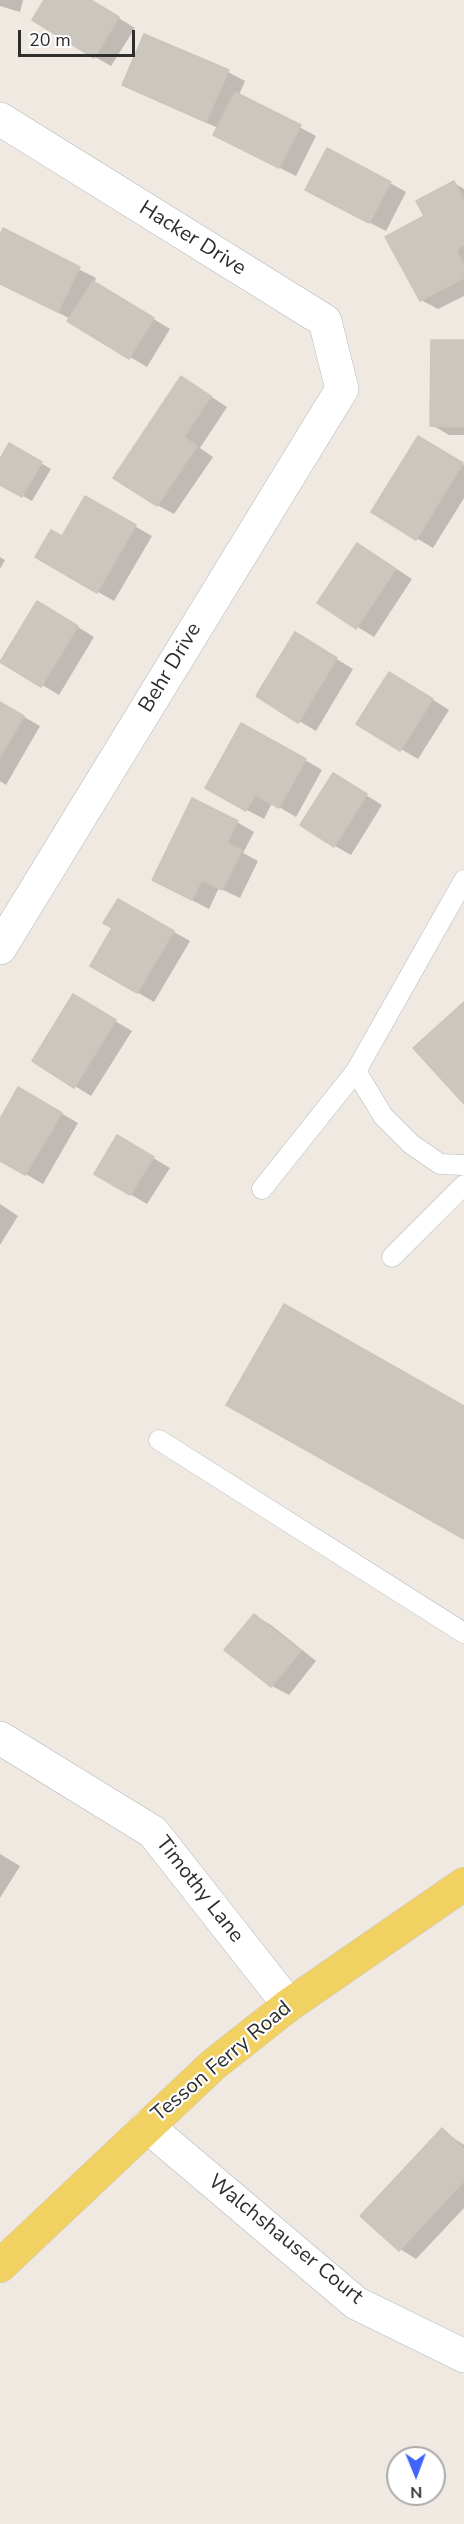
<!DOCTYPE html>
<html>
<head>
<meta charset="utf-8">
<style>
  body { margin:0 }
  #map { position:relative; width:464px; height:2524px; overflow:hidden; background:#efe9e1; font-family:"Nunito Sans",sans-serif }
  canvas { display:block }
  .north { position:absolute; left:386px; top:2446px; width:60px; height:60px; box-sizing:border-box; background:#fff; border:2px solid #ababab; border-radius:50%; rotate:179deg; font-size:16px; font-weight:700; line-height:24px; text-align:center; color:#2e2e2e }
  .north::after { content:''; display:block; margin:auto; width:21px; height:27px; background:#4264fb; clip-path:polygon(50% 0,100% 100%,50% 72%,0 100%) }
  .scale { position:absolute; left:18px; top:30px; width:117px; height:27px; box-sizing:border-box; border:3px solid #2e2e2e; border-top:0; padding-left:8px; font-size:18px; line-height:21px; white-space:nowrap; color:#2e2e2e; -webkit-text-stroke:4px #fff; paint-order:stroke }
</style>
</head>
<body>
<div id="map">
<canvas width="464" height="2524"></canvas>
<div class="north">N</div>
<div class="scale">20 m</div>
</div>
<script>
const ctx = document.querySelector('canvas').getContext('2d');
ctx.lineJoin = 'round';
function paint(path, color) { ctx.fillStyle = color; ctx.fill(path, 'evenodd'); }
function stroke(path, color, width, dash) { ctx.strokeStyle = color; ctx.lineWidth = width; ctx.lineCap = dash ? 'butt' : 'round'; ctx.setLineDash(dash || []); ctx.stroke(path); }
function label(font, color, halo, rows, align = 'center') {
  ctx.font = font + ' "Nunito Sans",sans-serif'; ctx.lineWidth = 4.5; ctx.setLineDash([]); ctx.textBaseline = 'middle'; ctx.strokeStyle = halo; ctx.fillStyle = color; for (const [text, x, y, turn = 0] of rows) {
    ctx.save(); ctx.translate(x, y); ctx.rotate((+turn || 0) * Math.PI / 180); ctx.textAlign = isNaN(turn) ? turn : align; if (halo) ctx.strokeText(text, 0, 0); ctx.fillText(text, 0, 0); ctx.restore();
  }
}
paint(new Path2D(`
  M0,0H23L20,12L0,6Z
  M46,0H89L135,28L111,66L95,57Z
  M145,36L228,72L245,81L239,95L316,136L296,176L231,144L218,128L124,85Z
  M390,183L406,192L386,231L324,199Z
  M454,183L464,189V296L438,309L421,300L426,217Z
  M4,231L96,278L94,283L170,329L147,367L70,321L71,319L0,284V239Z
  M464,342V435H449L432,425Z
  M198,388L227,407L200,448L213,457L174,514L157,505Z
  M10,445L51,469L32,501L0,483V462Z
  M435,447L464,465V498L433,548L373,512Z
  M86,498L152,536L114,601L37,557L63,538Z
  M374,554L412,579L374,637L319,603Z
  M0,557L5,560L0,569Z
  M54,612L94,637L59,695L2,661Z
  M312,644L353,669L316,731L299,721Z
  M407,683L449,710L418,759L358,724Z
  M0,703L40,726L6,785L0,781Z
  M305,760L322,770L296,817L272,803L264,819L223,797Z
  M350,785L382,805L351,855L335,846Z
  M237,822L254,832L243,853L258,861L240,898L219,888L209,909L153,880Z
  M119,901L190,941L154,1002L92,966L114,928Z
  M74,997L132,1031L91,1096L75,1086Z
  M19,1089L78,1123L43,1184L0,1159V1122Z
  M118,1137L170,1168L147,1204L96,1174Z
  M0,1204L18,1216L0,1245Z
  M254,1615L271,1625L316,1661L289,1695L272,1686L227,1649Z
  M0,1854L20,1866L0,1898Z
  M442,2130L464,2145V2208L416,2259L400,2249Z`), '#0003');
const building = new Path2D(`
  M44,0H91L119,17L94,58L32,20Z
  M144,34L229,70L206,122L122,85Z
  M235,92L301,125L279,168L213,135Z
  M327,148L391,182L369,223L305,190Z
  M454,181L464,201V245L456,250L464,265V278L420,301L385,237L424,216L416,201Z
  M3,228L80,267L58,312L0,284V235Z
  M93,281L154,318L129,359L67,321Z
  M431,340H464V427L430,426Z
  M181,376L211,396L184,437L197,446L157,506L113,478Z
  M418,436L463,463L416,540L371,512Z
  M9,443L42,462L22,497L0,485V459Z
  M85,496L136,525L97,593L35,557L51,530L62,536Z
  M357,543L396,569L356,629L317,603Z
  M37,601L78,626L41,687L0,662Z
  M295,632L337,658L298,723L256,696Z
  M389,672L433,699L400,751L356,724Z
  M0,702L24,716L0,757Z
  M241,723L306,759L279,808L255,795L246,811L205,788Z
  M333,773L367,794L334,847L300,825Z
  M192,798L238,821L227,843L242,850L222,890L202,880L192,900L152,880Z
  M118,899L174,931L137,993L90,966L112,928L103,923Z
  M73,994L116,1020L74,1088L32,1061Z
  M464,1002V1104L413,1048Z
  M18,1087L62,1113L25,1175L0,1161V1119Z
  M117,1135L154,1157L130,1195L94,1174Z
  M284,1304L464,1406V1539L226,1405Z
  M254,1614L301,1651L271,1687L224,1650Z
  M442,2128L464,2149V2181L399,2251L360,2216Z`);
paint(building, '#cbc7bf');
stroke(building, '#cbc5ba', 1.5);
const lane = new Path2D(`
  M464,880L356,1071L383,1116L411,1144L440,1164L464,1165
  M262,1189L356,1071
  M392,1257L464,1185
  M159,1440L464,1633`);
const street = new Path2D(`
  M0,119L325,321L342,389L0,948
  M0,1738L153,1832L289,2005
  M147,2126L356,2303L464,2356`);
const primary = new Path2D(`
  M0,2266L213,2065L289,2005L464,1884`);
stroke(lane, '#b4b7c1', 21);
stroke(street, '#b4b7c1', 34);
stroke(primary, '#c9c9c9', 34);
stroke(lane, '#fff', 20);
stroke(street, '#fff', 33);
stroke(primary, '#f2d163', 33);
label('21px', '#2e2e2e', '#fff', [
  ["Hacker Drive",192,239,32],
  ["Behr Drive",171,668,-59],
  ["Timothy Lane",199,1890,52],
  ["Tesson Ferry Road",222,2062,-40],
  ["Walchshauser Court",285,2240,39]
]);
</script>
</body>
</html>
